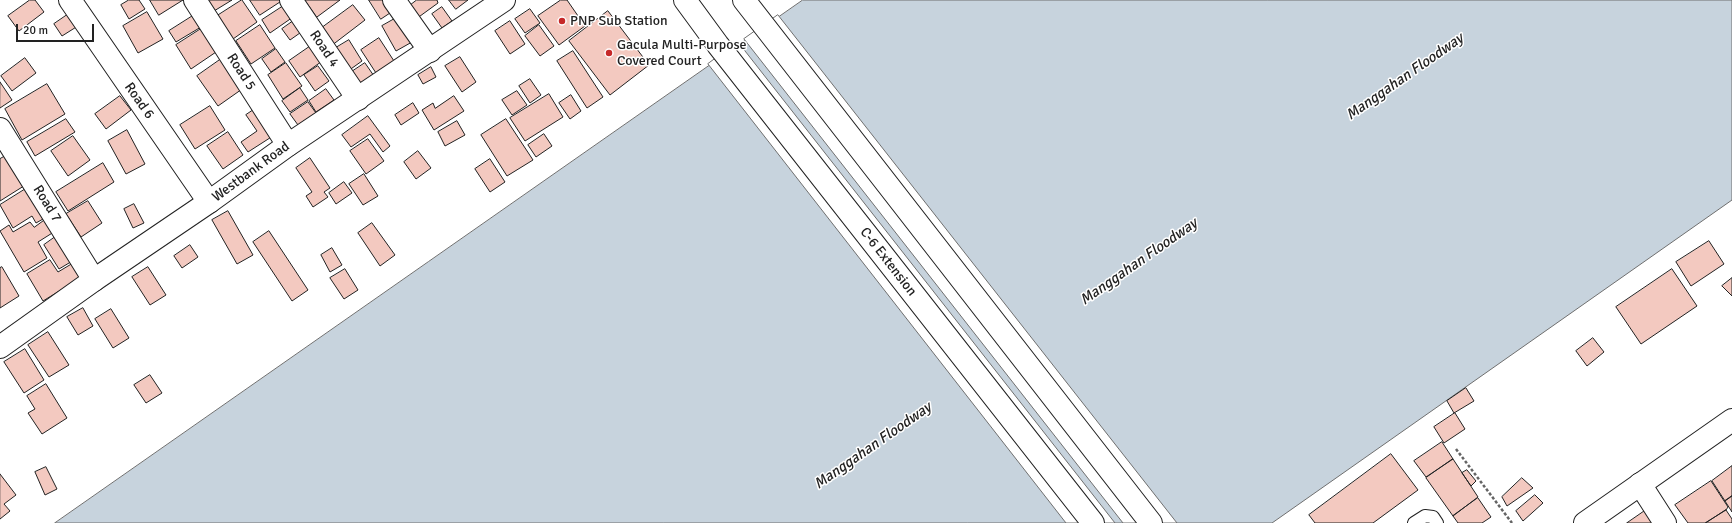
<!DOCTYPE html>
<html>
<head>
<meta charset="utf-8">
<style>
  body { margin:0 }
  #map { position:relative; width:1732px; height:523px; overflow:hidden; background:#fff; font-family:Signika,sans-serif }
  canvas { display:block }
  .scale { position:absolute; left:16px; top:24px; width:78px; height:18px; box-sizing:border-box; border:2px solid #222; border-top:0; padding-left:5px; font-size:12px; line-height:14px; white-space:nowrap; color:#222; -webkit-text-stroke:3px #fff; paint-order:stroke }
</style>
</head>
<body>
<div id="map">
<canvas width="1732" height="523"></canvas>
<div class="scale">20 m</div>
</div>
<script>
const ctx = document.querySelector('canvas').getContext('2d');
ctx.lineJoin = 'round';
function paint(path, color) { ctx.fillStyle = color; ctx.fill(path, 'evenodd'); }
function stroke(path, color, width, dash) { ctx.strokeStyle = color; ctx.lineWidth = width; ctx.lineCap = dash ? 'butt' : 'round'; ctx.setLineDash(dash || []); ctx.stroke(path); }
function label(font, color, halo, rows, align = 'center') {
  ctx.font = font + ' Signika,sans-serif'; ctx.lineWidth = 3; ctx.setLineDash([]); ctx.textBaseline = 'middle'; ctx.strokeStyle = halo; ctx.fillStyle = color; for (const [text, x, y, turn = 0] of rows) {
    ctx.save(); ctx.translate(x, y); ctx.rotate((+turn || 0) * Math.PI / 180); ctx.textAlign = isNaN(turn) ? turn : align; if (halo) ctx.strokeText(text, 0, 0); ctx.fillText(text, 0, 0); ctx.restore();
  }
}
const water = new Path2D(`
  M803,0H1732V200L1272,523H55Z`);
paint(water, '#c7d3dd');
stroke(water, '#6f6f6f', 1);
const pier = new Path2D(`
  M778,15L1177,523H1123L744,39Z
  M738,42L1115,523H1066L708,64Z`);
paint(pier, '#fff');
stroke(pier, '#6f6f6f', 1);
const building = new Path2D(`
  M30,0H35L44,12L19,31L8,16Z
  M129,0H139L145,9L129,19L121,5Z
  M150,0H183L159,15Z
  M208,0H232L214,11Z
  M242,0L257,22L233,39L217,16Z
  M250,0H283L260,15Z
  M305,0H340L317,17Z
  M369,0H386L393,11L381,19Z
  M417,0H437L438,3L416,19L408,7Z
  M449,0H468L456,9Z
  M561,0H567L585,26L559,45L538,16Z
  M288,3L296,15L270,33L262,20Z
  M353,5L365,20L331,46L319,30Z
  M442,7L452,21L442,28L432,14Z
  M530,9L540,23L525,33L515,19Z
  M73,11L81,24L62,36L54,24Z
  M608,11L649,65L610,95L569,41Z
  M147,12L163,39L138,53L123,26Z
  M199,12L206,24L176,42L169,31Z
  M299,17L307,28L290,40L282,29Z
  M398,17L412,42L396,51L382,26Z
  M510,21L525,44L510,54L495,31Z
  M260,25L275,48L251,64L236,41Z
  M539,25L554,46L540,56L525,36Z
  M204,27L219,50L191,69L176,45Z
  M379,38L394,61L376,73L361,50Z
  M349,40L362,61L348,71L334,49Z
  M315,43L325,59L300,77L289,61Z
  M276,49L285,62L271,72L262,59Z
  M573,51L603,97L587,108L557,61Z
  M224,57L245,87L218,106L197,76Z
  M460,57L476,82L462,92L445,66Z
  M25,58L36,73L12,91L1,76Z
  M286,63L302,86L283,99L268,75Z
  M365,63L374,76L359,86L350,73Z
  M318,66L329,81L315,91L304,75Z
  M431,67L436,77L423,84L418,75Z
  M530,79L541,95L530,103L519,86Z
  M0,82L12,100L0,108Z
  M47,84L65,114L22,140L5,109Z
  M300,88L308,100L290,112L282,101Z
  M326,89L334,100L316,112L309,101Z
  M517,91L527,105L512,115L502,100Z
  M549,94L563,117L525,141L510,118Z
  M571,95L581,111L570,119L559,103Z
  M120,96L131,110L106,129L95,114Z
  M454,96L464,111L434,130L422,110L433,103L435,108Z
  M308,102L316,113L298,125L290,114Z
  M413,103L419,113L401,125L395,115Z
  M210,106L225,130L195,149L180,125Z
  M258,107L276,134L248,152L241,142L257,131L246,115Z
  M368,116L390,146L383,152L370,134L351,147L342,135Z
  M66,119L75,132L35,156L27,142Z
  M506,119L533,160L507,176L481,135Z
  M457,121L465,135L445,146L438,132Z
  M127,130L145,164L126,174L108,141Z
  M228,132L243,155L223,169L207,146Z
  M544,134L552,146L536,157L528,145Z
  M73,136L90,160L68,176L51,151Z
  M368,139L384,161L366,174L350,151Z
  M418,151L431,168L416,179L404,162Z
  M9,154L27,184L0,201V159Z
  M310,158L330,188L324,192L328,197L313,207L306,196L312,192L296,168Z
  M490,159L505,182L490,192L475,169Z
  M103,163L114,182L68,211L56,192Z
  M364,174L378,196L363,205L349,184Z
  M344,182L352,193L336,204L329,193Z
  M32,185L50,215L36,223L32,216L13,228L0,205Z
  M88,201L102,223L81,237L66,214Z
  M134,204L144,223L133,228L124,209Z
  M228,211L253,255L237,264L212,220Z
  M49,217L57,230L38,242L47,258L24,272L0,231L9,225L13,232L30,222L34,227Z
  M372,223L395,255L380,266L358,233Z
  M269,231L308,290L292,301L253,242Z
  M58,235L74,260L59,269L44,245Z
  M1709,241L1724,264L1691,286L1676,262Z
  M190,245L198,257L182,268L174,256Z
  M332,248L342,265L330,272L321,255Z
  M50,260L58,272L73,263L82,277L43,301L27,274Z
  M2,267L19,296L0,308V268Z
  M148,267L166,295L150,305L132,277Z
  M345,269L358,290L344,299L330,278Z
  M1672,269L1697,306L1641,344L1616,307Z
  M1732,278V296L1722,286Z
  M83,308L93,326L78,335L67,317Z
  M111,309L129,338L113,348L95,319Z
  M48,332L69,365L49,377L28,345Z
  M1593,338L1604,352L1587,366L1576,351Z
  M25,349L44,380L24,393L4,362Z
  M150,375L162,393L146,403L134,385Z
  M46,384L67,418L42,434L28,413L35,409L27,396Z
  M1466,388L1474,401L1454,413L1447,401Z
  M1455,413L1465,429L1444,443L1434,427Z
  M1442,442L1453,459L1426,477L1414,461Z
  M1391,454L1418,490L1373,523H1315L1309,515Z
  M1453,459L1478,497L1453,516L1426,478Z
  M1732,466V496L1725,501L1712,481Z
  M46,467L57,489L45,495L35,472Z
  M1467,470L1476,481L1471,486L1462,473Z
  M0,474L16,495L4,504L10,511L0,519Z
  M1522,478L1533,488L1507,506L1502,497Z
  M1711,481L1728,507L1726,510L1705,523H1688L1675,505Z
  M1535,495L1543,503L1523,521L1516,511Z
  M1732,496V512L1725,501Z
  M1478,498L1491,517L1482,523H1458L1453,516Z
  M1649,508L1659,523H1627Z
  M1726,510L1732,519V523H1706Z`);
paint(building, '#f3c9c0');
stroke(building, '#222', 1);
const lane = new Path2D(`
  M1414,523L1425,516L1433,517L1437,523`);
const street = new Path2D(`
  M70,0L209,202
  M195,0L288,145
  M291,0L358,99
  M394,0L430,51
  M0,129L94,280
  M1640,484L1665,523`);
const secondary = new Path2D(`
  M0,347L94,280L209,202L288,145L504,0
  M1585,523L1732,420`);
const primary = new Path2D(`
  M685,0L718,45L1093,523
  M744,0L1151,523`);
stroke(lane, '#222', 14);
stroke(street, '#222', 24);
stroke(secondary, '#222', 24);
stroke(primary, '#222', 24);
stroke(new Path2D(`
  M1456,449L1512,523`), '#646464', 2.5, [3, 2]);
stroke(lane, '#fff', 12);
stroke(street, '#fff', 22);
stroke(secondary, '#fff', 22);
stroke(primary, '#fff', 22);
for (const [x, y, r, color] of [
  [562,21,4,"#c62828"],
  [609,53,4,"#c62828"]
]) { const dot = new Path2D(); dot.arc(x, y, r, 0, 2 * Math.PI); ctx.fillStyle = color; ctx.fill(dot); stroke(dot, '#fff', 1.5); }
label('14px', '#222', '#fff', [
  ["PNP Sub Station",570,21],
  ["Gacula Multi-Purpose",617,45],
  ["Covered Court",617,61]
], 'left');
label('14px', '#222', '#fff', [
  ["Road 4",324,49,56],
  ["Road 5",241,72,57],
  ["Road 6",139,101,55],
  ["Westbank Road",251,172,-36],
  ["Road 7",47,204,58],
  ["C-6 Extension",888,262,52]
]);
label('italic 15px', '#222', '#fff', [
  ["Manggahan Floodway",1405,77,-35],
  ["Manggahan Floodway",1139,262,-35],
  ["Manggahan Floodway",873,446,-35]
]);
</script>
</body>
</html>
